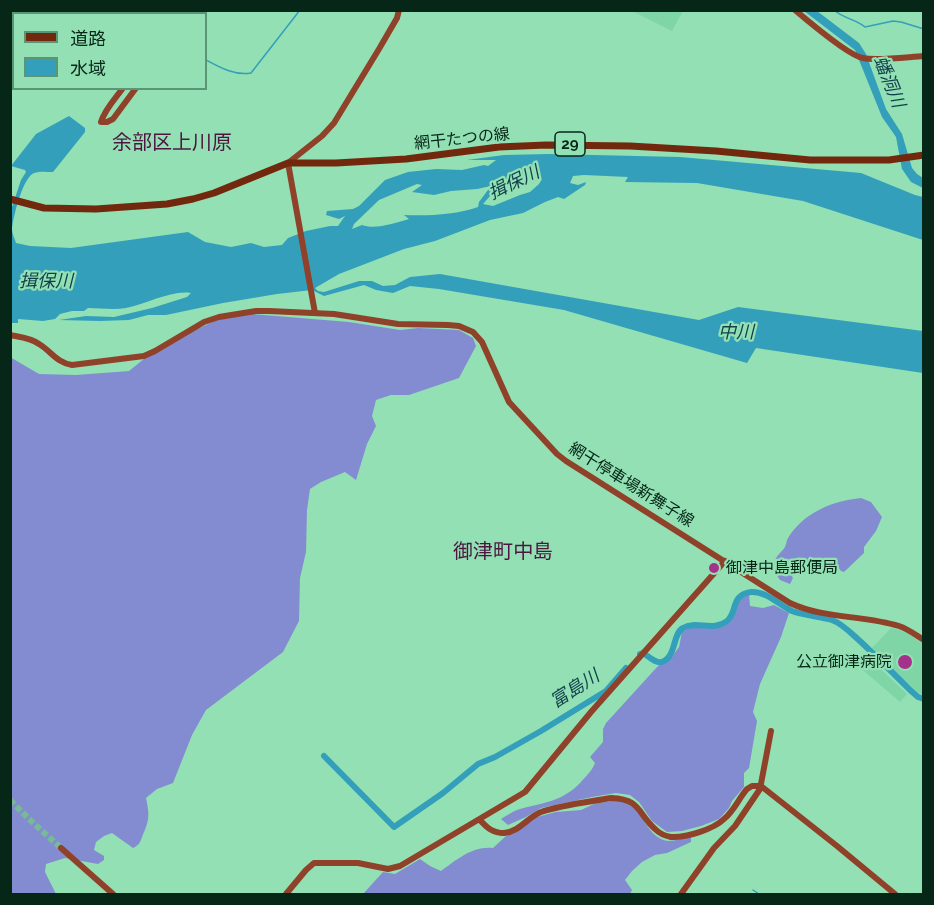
<!DOCTYPE html>
<html>
<head>
<meta charset="utf-8">
<style>
  body { margin:0 }
  #map { position:relative; width:934px; height:905px; overflow:hidden; background:#92e0b4; font-family:Raleway,"Noto Sans JP",sans-serif }
  canvas { display:block }
  .frame { position:absolute; inset:0; border:12px solid #062717; pointer-events:none }
  .legend { position:absolute; left:12px; top:12px; width:195px; height:78px; box-sizing:border-box; background:#92e0b4; border:2px solid #5a9675; margin:0; padding:8px 10px; list-style:none; font-size:18px; color:#062717 }
  .legend li { display:flex; align-items:center; gap:12px; height:30px }
  .legend b { width:30px; border:2px solid #5a9675 }
</style>
</head>
<body>
<div id="map">
<canvas width="934" height="905"></canvas>
<div class="frame"></div>
<ul class="legend">
<li><b style="height:8px;background:#71280d"></b>道路</li>
<li><b style="height:16px;background:#339fba"></b>水域</li>
</ul>
</div>
<script>
const ctx = document.querySelector('canvas').getContext('2d');
ctx.lineJoin = 'round';
function paint(path, color) { ctx.fillStyle = color; ctx.fill(path, 'evenodd'); }
function stroke(path, color, width, dash) { ctx.strokeStyle = color; ctx.lineWidth = width; ctx.lineCap = dash ? 'butt' : 'round'; ctx.setLineDash(dash || []); ctx.stroke(path); }
function label(font, color, halo, rows, align = 'center') {
  ctx.font = font + ' Raleway,"Noto Sans JP",sans-serif'; ctx.lineWidth = 4.5; ctx.setLineDash([]); ctx.textBaseline = 'middle'; ctx.strokeStyle = halo; ctx.fillStyle = color; for (const [text, x, y, turn = 0] of rows) {
    ctx.save(); ctx.translate(x, y); ctx.rotate((+turn || 0) * Math.PI / 180); ctx.textAlign = isNaN(turn) ? turn : align; if (halo) ctx.strokeText(text, 0, 0); ctx.fillText(text, 0, 0); ctx.restore();
  }
}
paint(new Path2D(`
  M632,11L683,10V11L672,31Z
  M891,628L900,630L911,635L923,644V695L919,693L911,687L872,648Z
  M866,655L907,694L900,702L857,665Z`), '#80d5a6');
paint(new Path2D(`
  M252,314L349,322L400,330L418,328L459,330L473,338L476,346L459,378L409,395H391L376,400L372,416L376,426L367,444L356,480L345,472L321,482L310,489L307,510L306,552L300,578L299,621L283,652L206,710L192,735L173,783L157,789L146,798C150,816 149,821 142,837C140,843 139,845 133,848L112,833L104,836L96,842L94,850L104,856V860L98,864L65,858L46,864L45,872L56,894H11L10,357L39,374L76,375L129,371L145,358L184,335L217,320Z
  M861,498L871,502L882,517L876,531L864,547V553L844,572L841,571L838,567L818,573L813,571L805,573C801,571 796,572 792,570L789,572L793,578L790,584L780,580C775,573 773,566 776,558C778,554 783,551 785,547C787,542 786,542 788,538C804,512 833,501 861,498Z
  M749,594L750,606L763,608L774,605L789,613L781,637L760,684L753,712L757,721L749,768L744,773V787L732,801L729,808L719,819L701,826L682,831L667,832L652,821L639,802L630,795L616,793L592,797L541,808L526,817L508,825L501,819C506,816 512,812 517,810C543,802 561,803 581,782C586,776 592,771 595,763L590,757L603,742V729L606,723L658,666L671,658L679,647L682,632C698,621 707,634 722,625C737,617 731,602 749,594Z
  M612,801C617,801 622,801 626,803C643,810 648,839 668,841C675,841 684,838 691,837V842L667,853L655,855L642,862L632,871L625,880L632,890L630,894H363L383,872L395,874L420,859L430,866L441,871C458,859 472,846 493,848L506,836L537,817L556,812L581,810L594,804Z`), '#848cd1');
paint(new Path2D(`
  M804,11H817L859,43L866,54L886,109L902,134L912,168L917,174L923,178V188L911,182L902,169L896,137L882,117L855,50Z
  M69,116L85,128V132L53,172C47,172 40,171 34,173C23,177 13,217 12,229C12,234 15,239 16,243L30,246L71,248L188,232L205,242L231,247L251,243L264,247L282,245L288,238L306,231L330,226H338L345,216L339,219L326,215L327,211L353,209L359,206L385,180L408,172L436,169L462,170L484,165L488,166L496,160H467L504,155L549,154L680,157L861,173L915,195L923,197V240L803,201L697,183L625,182L628,177L584,175L573,176L570,183L578,185L586,182L585,185L564,199L558,197L545,202L523,213L490,220L435,241L404,249L339,274L315,288L318,291L324,292L359,281H372L383,286L395,285L410,277L440,274L699,320L738,307L923,331V373L756,348L747,363L564,310L439,289L410,286L393,293L376,290L364,285L324,296L312,290L277,294L223,303L166,315H148L129,320L100,321L59,320L86,316L114,317L152,308L187,297L191,293C171,290 147,304 126,308C114,310 100,308 88,308L84,311H72L60,314L55,319L43,321L18,319V323H11V210L21,180L26,172L25,170L11,166L36,134ZM530,176L542,179L539,184L530,192L520,195L493,206L483,204L505,179L515,177ZM417,184L422,185L412,192L434,195L451,191L477,189L491,186L479,202L478,207C455,215 428,216 404,215L409,219C395,223 375,230 362,225L352,229L354,224L379,200Z`), '#339fba');
stroke(new Path2D(`
  M133,10L137,14
  M834,10C844,19 856,19 865,27L893,21L901,22L924,29
  M45,14L54,10
  M10,25L14,24
  M206,60C219,67 235,76 251,73L300,10
  M753,890L759,894`), '#339fba', 1.5);
stroke(new Path2D(`
  M640,654L643,653C648,656 656,664 662,662C677,656 672,634 683,628C696,620 713,632 727,621C738,612 730,595 751,592C767,591 779,605 792,611C805,616 819,616 832,620C843,624 852,634 861,642C878,658 894,674 910,690L918,697L924,699
  M324,756L394,827L443,793L478,764L495,757L541,731L606,691L626,668`), '#339fba', 6);
stroke(new Path2D(`
  M10,800L29,819L61,848`), '#76bb95', 6, [6, 3]);
stroke(new Path2D(`
  M795,10C808,21 849,56 863,58C878,61 907,57 924,56
  M178,14L180,10
  M191,14L193,10
  M123,88C115,99 105,109 101,122H107L113,119L136,88
  M315,313L288,163L322,136L334,123L379,49L397,18L399,10
  M10,335C20,337 31,338 39,344C51,351 57,363 72,365L144,356L155,351L204,322L219,317L256,311H269L334,314L398,324L448,325L459,326L473,332L482,342L509,402L557,454L566,461L790,603C824,619 864,615 899,626C908,629 916,635 924,640
  M480,820C487,828 493,833 504,833C519,832 528,817 541,812C562,805 589,802 611,798C641,799 637,813 655,829C659,833 665,836 671,837C686,838 714,829 724,819C734,811 739,798 747,789L752,786H761L837,846L895,894
  M61,848L113,894
  M286,894L306,870L314,863H358L388,869L400,866L525,792L591,712L725,561
  M681,894L714,848L735,826L760,789L771,731`), '#8f4229', 6);
stroke(new Path2D(`
  M10,199L44,208L96,209L167,204L193,199L214,193L288,163H336L406,159L499,147L546,145L630,146L716,151L810,160H889L924,155`), '#71280d', 7);
for (const [x, y, r, color] of [
  [714,568,6,"#a6318b"],
  [905,662,8,"#a6318b"]
]) { const dot = new Path2D(); dot.arc(x, y, r, 0, 2 * Math.PI); ctx.fillStyle = color; ctx.fill(dot); stroke(dot, '#92e0b4', 2); }
for (const [x, y, w] of [
  [570,144,30]
]) { const box = new Path2D(); box.roundRect(x - w / 2, y - 12, w, 24, 4.5); ctx.fillStyle = '#92e0b4'; ctx.fill(box); stroke(box, '#062717', 1.5); }
label('bold 15px', '#062717', null, [
  ["29",570,144]
]);
label('16px', '#062717', '#92e0b4', [
  ["網干たつの線",462,139,-6],
  ["網干停車場新舞子線",631,485,32]
]);
label('16px', '#062717', '#92e0b4', [
  ["御津中島郵便局",726,568],
  ["公立御津病院",892,662,"right"]
], 'left');
label('italic 18px', '#103f4b', '#92e0b4', [
  ["蟠洞川",889,82,68],
  ["揖保川",514,183,-26],
  ["揖保川",46,282],
  ["中川",736,333],
  ["富島川",575,689,-33]
]);
label('20px', '#4d153f', '#92e0b4', [
  ["余部区上川原",172,143],
  ["御津町中島",503,552]
]);
</script>
</body>
</html>
